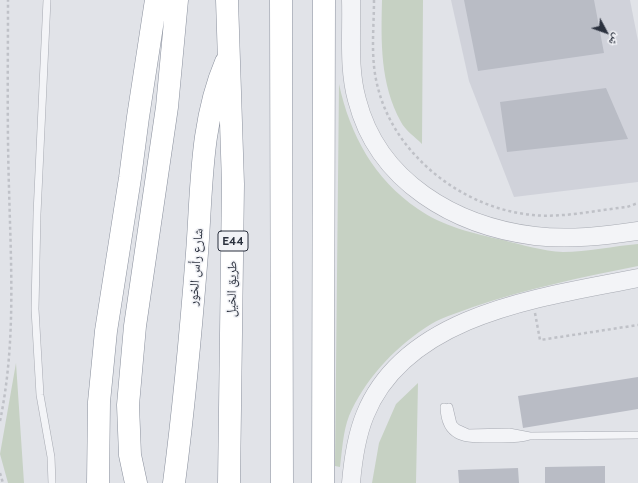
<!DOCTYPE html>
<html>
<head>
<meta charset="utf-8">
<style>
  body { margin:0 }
  #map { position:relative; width:638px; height:483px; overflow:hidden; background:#e1e3e8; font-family:Cabin,"Noto Naskh Arabic",sans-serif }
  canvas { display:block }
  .north { position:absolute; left:586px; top:12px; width:40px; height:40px; -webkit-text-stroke:3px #f1f2f6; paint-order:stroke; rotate:131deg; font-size:11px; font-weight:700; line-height:16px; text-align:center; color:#2b313e }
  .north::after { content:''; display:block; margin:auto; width:14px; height:18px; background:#2b313e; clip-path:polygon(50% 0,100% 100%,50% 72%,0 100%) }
</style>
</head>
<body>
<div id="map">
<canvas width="638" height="483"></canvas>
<div class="north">ش</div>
</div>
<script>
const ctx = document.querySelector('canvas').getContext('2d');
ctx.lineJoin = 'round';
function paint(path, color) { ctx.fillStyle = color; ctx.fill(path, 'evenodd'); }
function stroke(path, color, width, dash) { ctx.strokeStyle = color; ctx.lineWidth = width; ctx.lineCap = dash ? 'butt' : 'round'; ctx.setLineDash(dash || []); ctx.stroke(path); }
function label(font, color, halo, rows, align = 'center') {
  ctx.font = font + ' Cabin,"Noto Naskh Arabic",sans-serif'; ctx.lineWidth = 3; ctx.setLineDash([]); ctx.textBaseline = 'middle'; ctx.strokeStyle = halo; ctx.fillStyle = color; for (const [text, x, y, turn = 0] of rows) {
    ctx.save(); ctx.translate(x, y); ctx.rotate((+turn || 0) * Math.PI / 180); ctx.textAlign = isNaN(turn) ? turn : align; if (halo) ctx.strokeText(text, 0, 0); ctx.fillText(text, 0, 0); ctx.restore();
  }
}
paint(new Path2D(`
  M451,0H630L638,41V182L514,197L469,81Z`), '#d0d2da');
paint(new Path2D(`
  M382,0H423L422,144C415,137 405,130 401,122C380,84 381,42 382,0Z
  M339,84C350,135 374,179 418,209C442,226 475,234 503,240C522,245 543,251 563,252C587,252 614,246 638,244V266C582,277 526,289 473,307C457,313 439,318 425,328C393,349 364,381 349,416C343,431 342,452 340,467L335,466Z
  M16,363L24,483H8L0,454Z
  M418,383L416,483H372L379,443L396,404Z`), '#c6d1c3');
paint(new Path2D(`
  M464,0H594L604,53L478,71Z
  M606,88L628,139L507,152L500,102Z
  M638,377V409L523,428L518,396Z
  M605,466V483H545V467Z
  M518,468L519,483H459L458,470Z`), '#b9bcc5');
const service = new Path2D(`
  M47,0L37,214L35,309L40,395L51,457L52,483
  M444,407C445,440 466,439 493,439C505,439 517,440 530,436
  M449,407L453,424L457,428L468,433L509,432L530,436L638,435`);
const tertiary = new Path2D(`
  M351,0C352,33 348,68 357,100C378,182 455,226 535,236C569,240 604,236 638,231
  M351,483C353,459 356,437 365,415C406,313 544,297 638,278`);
const motorway = new Path2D(`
  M227,0L233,184L229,483
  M281,0L282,483
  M98,483L99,402L106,331L130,178L138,117L156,0
  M136,483L130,455L128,405L135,326L167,107L177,0
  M174,483C184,407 191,330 197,253C202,188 200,123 226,62
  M323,483L324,0`);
stroke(service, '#a7aab2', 8);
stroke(tertiary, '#a7aab2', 19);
stroke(motorway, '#8a909d', 23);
stroke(new Path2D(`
  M374,0C374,29 370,59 378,88C395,156 464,209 533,215C564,218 597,210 627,207L638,203
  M535,313L540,340L638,325
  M0,421C16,344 11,266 9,188C7,125 8,63 8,0
  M0,473L3,483`), '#bfc1c7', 2.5, [3, 3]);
stroke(service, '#f3f4f7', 7);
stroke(tertiary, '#f3f4f7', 18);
stroke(motorway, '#fff', 22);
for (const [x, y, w] of [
  [233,241,30]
]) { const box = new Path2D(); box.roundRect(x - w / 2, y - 10, w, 20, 3); ctx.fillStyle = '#f1f2f6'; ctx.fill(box); stroke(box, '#2b313e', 1); }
label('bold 12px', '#2b313e', null, [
  ["E44",233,241]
]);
label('13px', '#2b313e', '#f1f2f6', [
  ["شارع رأس الخور",196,267,-86],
  ["طريق الخيل",232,289,-89]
]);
</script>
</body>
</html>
